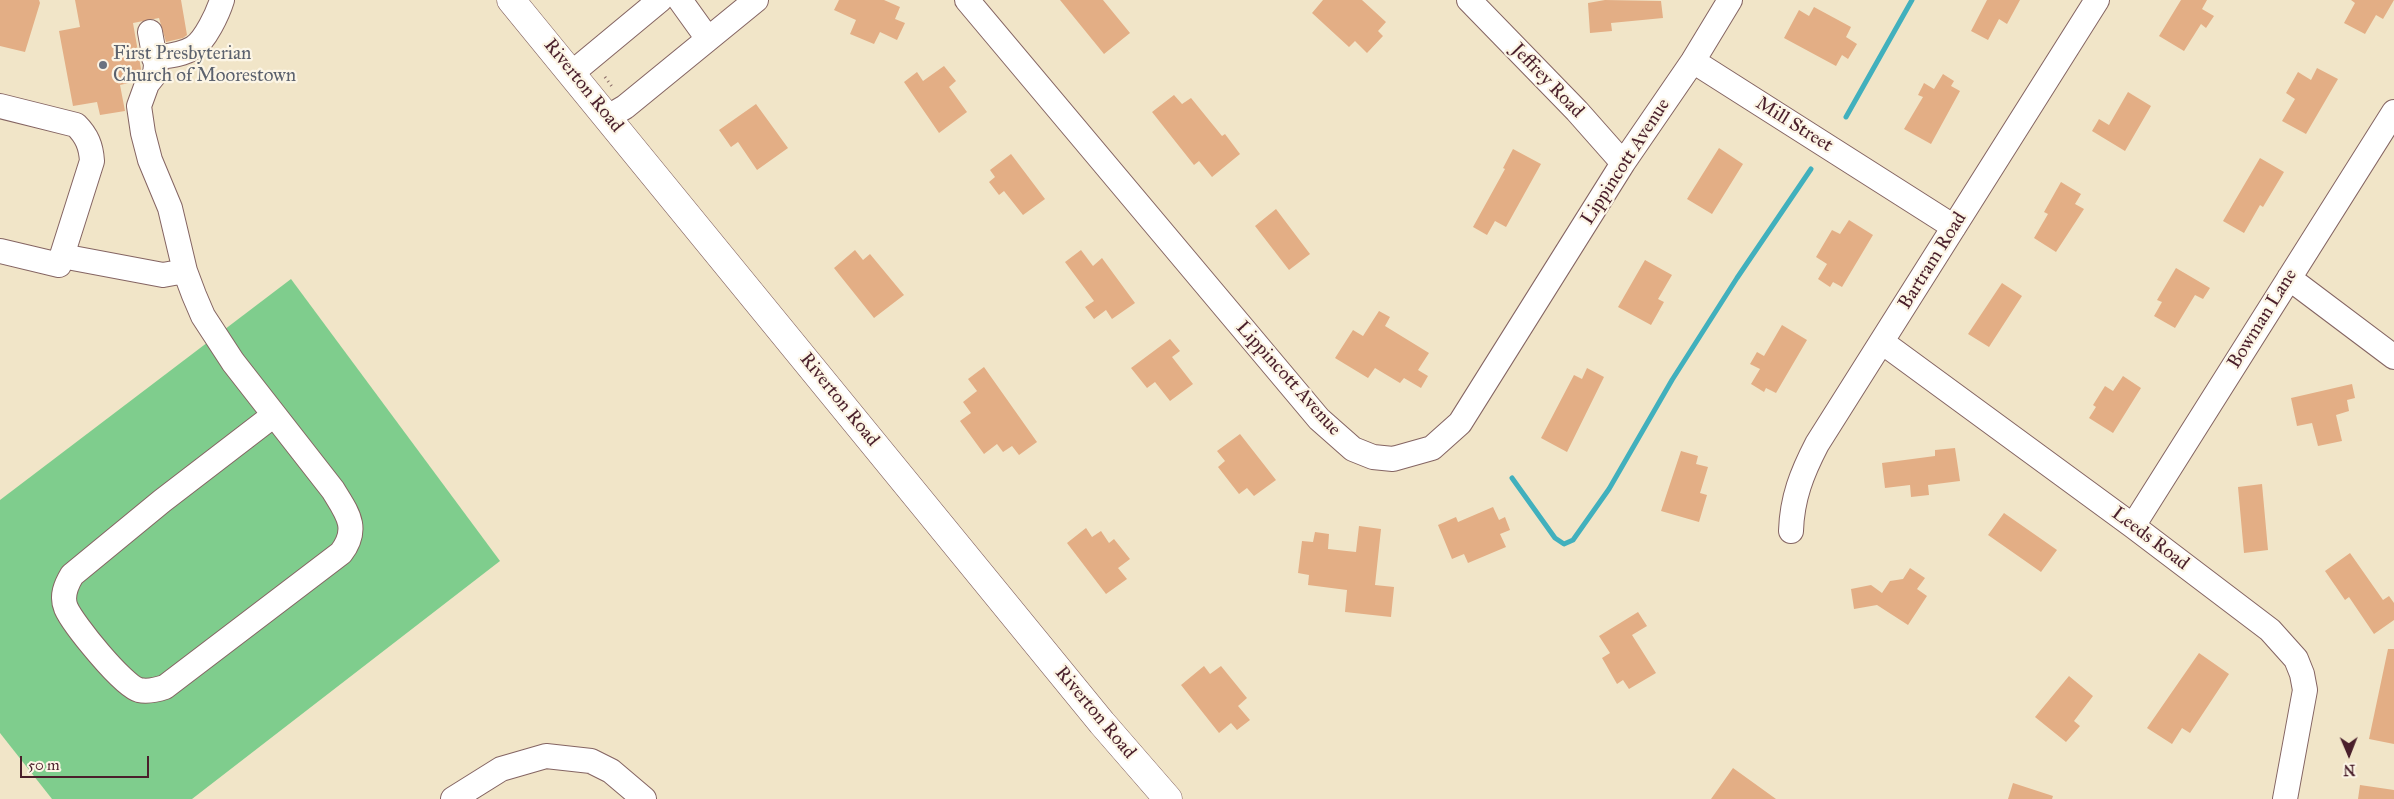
<!DOCTYPE html>
<html>
<head>
<meta charset="utf-8">
<style>
  body { margin:0 }
  #map { position:relative; width:2394px; height:799px; overflow:hidden; background:#f1e5c8; font-family:"IM FELL Great Primer",serif }
  canvas { display:block }
  .north { position:absolute; left:2324px; top:729px; width:50px; height:50px; -webkit-text-stroke:4px #fcf5e5; paint-order:stroke; rotate:179deg; font-size:14px; font-weight:700; line-height:20px; text-align:center; color:#4a1f2b }
  .north::after { content:''; display:block; margin:auto; width:18px; height:22px; background:#4a1f2b; clip-path:polygon(50% 0,100% 100%,50% 72%,0 100%) }
  .scale { position:absolute; left:20px; top:756px; width:129px; height:22px; box-sizing:border-box; border:2px solid #4a1f2b; border-top:0; padding-left:6px; font-size:15px; line-height:18px; white-space:nowrap; color:#4a1f2b; -webkit-text-stroke:4px #fcf5e5; paint-order:stroke }
</style>
</head>
<body>
<div id="map">
<canvas width="2394" height="799"></canvas>
<div class="north">N</div>
<div class="scale">50 m</div>
</div>
<script>
const ctx = document.querySelector('canvas').getContext('2d');
ctx.lineJoin = 'round';
function paint(path, color) { ctx.fillStyle = color; ctx.fill(path, 'evenodd'); }
function stroke(path, color, width, dash) { ctx.strokeStyle = color; ctx.lineWidth = width; ctx.lineCap = dash ? 'butt' : 'round'; ctx.setLineDash(dash || []); ctx.stroke(path); }
function label(font, color, halo, rows, align = 'center') {
  ctx.font = font + ' "IM FELL Great Primer",serif'; ctx.lineWidth = 4.5; ctx.setLineDash([]); ctx.textBaseline = 'middle'; ctx.strokeStyle = halo; ctx.fillStyle = color; for (const [text, x, y, turn = 0] of rows) {
    ctx.save(); ctx.translate(x, y); ctx.rotate((+turn || 0) * Math.PI / 180); ctx.textAlign = isNaN(turn) ? turn : align; if (halo) ctx.strokeText(text, 0, 0); ctx.fillText(text, 0, 0); ctx.restore();
  }
}
paint(new Path2D(`
  M291,279L500,561L192,799H52L0,733V500Z`), '#7fcd8d');
stroke(new Path2D(`
  M1846,117L1912,0
  M1512,478L1555,538L1564,544L1573,540L1609,489L1672,380L1737,278L1811,169`), '#41b0bd', 5);
paint(new Path2D(`
  M0,0H39L40,3L25,52L0,46Z
  M75,0H181L187,35L183,38L166,42L159,18L133,23L141,69L133,82L120,85L125,111L100,115L97,102L73,106L59,31L80,27Z
  M839,0H884L900,7L895,19L905,23L897,40L880,32L874,44L850,34L856,20L834,10Z
  M1060,0H1103L1130,33L1104,54Z
  M1323,0H1362L1386,22L1378,31L1383,36L1367,53L1355,41L1349,47L1312,13Z
  M1605,0L1661,1L1663,18L1611,23L1612,31L1590,33L1588,3Z
  M1987,0H2020L2007,24L1999,19L1988,40L1971,31Z
  M2181,0H2207L2202,9L2214,16L2206,28L2201,24L2184,51L2159,36Z
  M2351,0H2394L2383,19L2376,15L2365,34L2344,23L2355,3Z
  M1814,7L1851,27L1846,37L1857,44L1848,59L1842,55L1836,66L1784,38L1799,10L1809,16Z
  M944,66L956,81L949,87L967,112L939,133L904,82L917,72L923,81Z
  M2317,68L2338,79L2306,134L2282,121L2295,99L2286,93L2298,72L2311,80Z
  M1943,74L1954,81L1951,86L1960,91L1931,144L1904,129L1923,97L1918,95L1924,83L1934,89Z
  M2128,92L2151,106L2125,151L2092,131L2099,119L2109,125Z
  M1174,95L1182,104L1191,98L1222,136L1225,134L1240,154L1212,177L1199,161L1194,165L1152,112Z
  M756,104L788,148L757,170L738,142L731,147L719,130Z
  M1719,148L1743,164L1712,214L1687,199Z
  M1513,149L1541,164L1506,227L1495,221L1487,235L1473,227L1505,169L1503,168Z
  M1011,154L1045,199L1023,215L1004,191L999,195L989,182L995,177L990,170Z
  M2260,158L2284,172L2263,207L2260,205L2244,233L2223,221Z
  M2061,182L2081,194L2075,204L2084,209L2056,252L2034,238L2048,214L2044,212Z
  M1276,209L1310,254L1289,270L1255,226Z
  M1849,220L1873,235L1842,287L1833,282L1830,287L1818,279L1827,264L1816,257L1832,230L1840,234Z
  M855,250L863,260L870,254L904,295L874,318L834,268Z
  M1081,250L1093,266L1102,258L1135,303L1112,319L1106,310L1094,319L1085,307L1094,301L1065,262Z
  M1645,260L1672,275L1658,299L1664,302L1651,325L1618,307Z
  M2176,268L2210,288L2203,299L2195,295L2175,328L2154,316L2162,302L2157,300Z
  M2002,283L2022,296L1989,347L1968,334Z
  M1379,311L1390,317L1385,326L1429,353L1418,370L1428,376L1421,388L1404,378L1400,383L1375,368L1368,378L1335,358L1353,330L1363,336Z
  M1782,325L1807,340L1776,393L1766,388L1764,392L1751,384L1760,369L1750,364L1757,352L1764,356Z
  M1170,339L1180,351L1172,357L1193,384L1170,401L1155,382L1147,388L1131,368Z
  M984,367L1037,442L1019,455L1012,446L1003,452L997,444L984,454L960,421L971,413L963,402L977,391L968,379Z
  M1587,368L1604,377L1567,452L1541,438L1574,375L1582,379Z
  M2123,376L2141,388L2113,433L2089,418L2096,407L2093,405L2105,386L2113,391Z
  M2352,384L2355,398L2347,400L2349,411L2336,415L2342,441L2318,446L2312,423L2297,426L2291,398Z
  M1240,434L1276,480L1254,496L1247,488L1239,494L1218,467L1225,461L1217,451Z
  M1955,448L1960,481L1928,485L1929,495L1911,497L1910,485L1885,488L1882,463L1935,456V450Z
  M1681,451L1698,456L1696,464L1708,467L1700,493L1707,495L1699,522L1661,511Z
  M2262,484L2268,550L2244,553L2238,487Z
  M1493,507L1499,520L1505,517L1510,530L1500,534L1506,547L1468,563L1464,554L1452,559L1438,525L1456,517L1458,522Z
  M2004,513L2057,550L2041,572L1988,535Z
  M1359,526L1381,529L1375,585L1394,587L1391,617L1345,612L1347,590L1308,585L1309,575L1298,573L1302,541L1313,542L1315,532L1329,534L1328,549L1356,552Z
  M1086,528L1092,537L1101,531L1109,543L1114,539L1130,559L1118,568L1127,579L1106,594L1067,543Z
  M2350,553L2383,600L2389,596L2394,603V620L2374,634L2349,597L2345,600L2325,571Z
  M1910,568L1925,578L1917,589L1927,596L1908,625L1877,605L1854,609L1851,589L1871,585L1882,593L1890,581L1903,579Z
  M1638,612L1647,626L1632,635L1656,673L1629,689L1623,680L1617,684L1602,658L1610,653L1599,636Z
  M2388,649H2394V744L2369,739Z
  M2199,653L2229,674L2190,733L2182,728L2172,744L2147,728Z
  M1204,666L1210,674L1221,666L1247,698L1238,706L1250,720L1237,730L1231,723L1219,733L1181,685Z
  M2069,676L2093,696L2074,721L2080,726L2066,742L2035,717Z
  M1733,768L1776,799H1711Z
  M2013,783L2053,796L2052,799H2008Z
  M2360,785L2394,790V799H2358Z`), '#e3ae85');
const minor = new Path2D(`
  M680,0L708,39
  M967,0L1319,419L1353,449L1373,457L1393,459L1432,448L1460,423L1623,163L1693,61L1730,0
  M1469,0L1577,111L1623,163
  M150,32L156,65L155,74L147,84L139,106L143,133L150,160L170,208L185,271L194,295L203,316L233,362L333,490C347,513 360,528 341,553L165,687C156,690 148,692 139,690C123,686 73,624 66,608C61,596 66,585 72,575L162,501L274,415
  M154,58C167,56 182,55 193,48C205,41 218,13 222,0
  M1693,61L1954,227
  M572,73L660,0
  M0,106L76,125C87,136 91,146 92,161L59,265L0,251
  M608,117L625,107L756,0
  M62,256L163,275L185,271
  M2289,278L2394,357
  M1882,342L2133,526L2270,630L2296,659L2302,674L2305,690L2285,799
  M2133,526L2394,112
  M1791,531C1792,498 1802,473 1817,444L2097,0
  M453,799L501,769L546,756L591,761L611,771L644,799`);
const major = new Path2D(`
  M511,0L1102,723L1168,799`);
stroke(minor, '#846462', 26);
stroke(major, '#846462', 29);
stroke(new Path2D(`
  M605,77L613,88`), '#846462', 3, [1, 4]);
stroke(minor, '#fff', 24);
stroke(major, '#fff', 28);
for (const [x, y, r, color] of [
  [103,65,5,"#6b7280"]
]) { const dot = new Path2D(); dot.arc(x, y, r, 0, 2 * Math.PI); ctx.fillStyle = color; ctx.fill(dot); stroke(dot, '#fcf5e5', 2); }
label('19px', '#5b616d', '#fcf5e5', [
  ["First Presbyterian",113,54],
  ["Church of Moorestown",113,76]
], 'left');
label('19px', '#4a1f2b', '#fcf5e5', [
  ["Jeffrey Road",1547,81,46],
  ["Riverton Road",583,86,51],
  ["Mill Street",1794,125,32],
  ["Lippincott Avenue",1626,162,-57],
  ["Bartram Road",1933,261,-58],
  ["Bowman Lane",2263,319,-58],
  ["Lippincott Avenue",1288,379,48],
  ["Riverton Road",839,400,51],
  ["Leeds Road",2150,539,37],
  ["Riverton Road",1095,713,50]
]);
</script>
</body>
</html>
